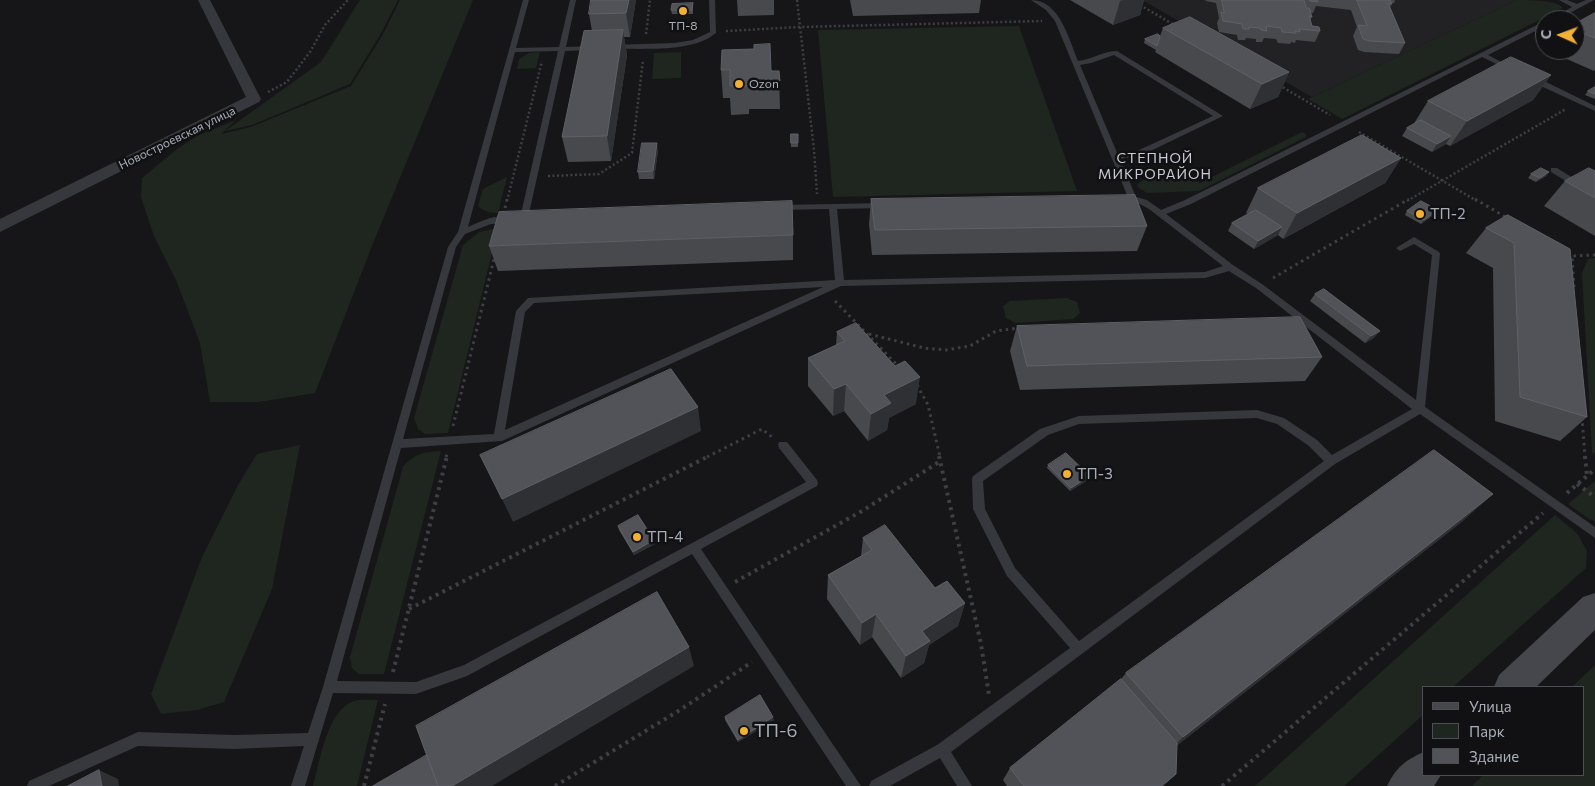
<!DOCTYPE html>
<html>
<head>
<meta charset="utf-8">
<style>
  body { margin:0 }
  #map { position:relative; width:1595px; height:786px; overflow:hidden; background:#161618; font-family:Commissioner,sans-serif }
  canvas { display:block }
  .legend { position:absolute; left:1422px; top:686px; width:162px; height:90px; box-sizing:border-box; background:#111113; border:1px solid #4d4f55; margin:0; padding:6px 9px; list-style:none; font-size:15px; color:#a8adb8 }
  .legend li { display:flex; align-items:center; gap:10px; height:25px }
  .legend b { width:25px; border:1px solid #4d4f55 }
  .north { position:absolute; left:1535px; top:10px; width:50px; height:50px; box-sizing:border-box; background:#111113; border:1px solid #4d4f55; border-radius:50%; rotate:272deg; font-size:14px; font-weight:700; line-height:20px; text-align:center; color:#a8adb8 }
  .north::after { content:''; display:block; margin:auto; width:18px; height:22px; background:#f2b134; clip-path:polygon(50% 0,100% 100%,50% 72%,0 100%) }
</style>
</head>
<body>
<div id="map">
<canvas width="1595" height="786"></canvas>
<ul class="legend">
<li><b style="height:6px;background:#45474d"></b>Улица</li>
<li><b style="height:14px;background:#1e261f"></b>Парк</li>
<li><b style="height:14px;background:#525359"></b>Здание</li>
</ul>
<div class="north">С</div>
</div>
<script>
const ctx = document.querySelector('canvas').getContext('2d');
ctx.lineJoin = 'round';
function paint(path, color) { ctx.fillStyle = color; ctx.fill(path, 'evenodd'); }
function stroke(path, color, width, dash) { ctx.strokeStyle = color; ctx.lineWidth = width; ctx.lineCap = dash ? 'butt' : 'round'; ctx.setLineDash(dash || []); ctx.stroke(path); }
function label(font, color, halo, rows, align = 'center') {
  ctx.font = font + ' Commissioner,sans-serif'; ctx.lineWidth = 5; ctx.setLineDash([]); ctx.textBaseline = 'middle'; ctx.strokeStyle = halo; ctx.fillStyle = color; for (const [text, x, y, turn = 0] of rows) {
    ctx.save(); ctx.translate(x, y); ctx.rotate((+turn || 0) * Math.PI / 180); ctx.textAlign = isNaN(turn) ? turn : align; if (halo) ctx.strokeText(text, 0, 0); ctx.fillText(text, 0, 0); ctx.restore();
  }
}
paint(new Path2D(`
  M1142,0H1517L1312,97Z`), '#222225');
paint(new Path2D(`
  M360,0H398L380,35L350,84L252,125L225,131L321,62Z
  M400,0H473L372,246L315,393L259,402H210L200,343L176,280L154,236L141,197L142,178L177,149L199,135L236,120L221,134L251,127L351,86L382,36Z
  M1517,0C1530,0 1557,0 1563,8L1342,119L1308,99Z
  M1019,26L1077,191L833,197L818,30Z
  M540,52L536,68L517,69L519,59L529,53Z
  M681,52V78L652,79L654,53Z
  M1302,132L1306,134V137L1199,191L1147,193L1139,188L1137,185L1145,179L1189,178L1200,183Z
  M507,177L498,213C490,212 484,212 478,206L483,189Z
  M498,228L448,433L425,434L418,429L414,418L463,245L479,232Z
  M1595,258V452L1592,454L1582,273L1588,259Z
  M1067,298L1077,302L1080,313L1073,319L1016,323L1006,318L1003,306L1010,301Z
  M300,445L272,589L224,702L197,710L161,714L151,694L202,557L238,485L257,454Z
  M441,451L384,674H359L352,668L350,657L403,467C415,453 424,452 441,451Z
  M1595,481V521L1589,519L1568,504Z
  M1555,515L1577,533L1587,551L1586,568L1453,687H1424V714L1344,786H1255Z
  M1595,665V786H1472L1483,775H1584V687H1572Z
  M378,700L357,786H313C320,761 327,710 354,701C361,699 371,700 378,700Z`), '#1e261f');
stroke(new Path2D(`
  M797,0L814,150L817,194
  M1140,5L1176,26
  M726,31L800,27L1042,21
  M646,34L650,0
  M1279,85L1330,115
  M268,92L287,82L310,52L325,25L348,0
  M1359,132L1477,201
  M548,176L599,174L632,153L643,60
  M507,201L542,61
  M1407,201L1566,109`), '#3d3f44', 2.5, [2, 2.5]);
stroke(new Path2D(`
  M1475,199L1509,219
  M505,208L507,199
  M1273,278L1409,199
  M1574,287L1572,256L1595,255
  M835,301L899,367
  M869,334L924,348L946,350L970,346L996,331L1019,328
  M917,385L928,405L940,457
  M1582,417L1585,457
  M453,426L495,255
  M446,457L447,454
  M707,457L762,429L772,437`), '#3d3f44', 3, [2.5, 4]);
stroke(new Path2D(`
  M939,456L981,644L989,695
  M1585,456L1587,476
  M1577,484L1595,497
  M1567,493L1595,469
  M735,582L862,511L939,462
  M409,609L709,456
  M393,672L447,456
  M364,786L385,704
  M555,786L680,710L752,662
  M1222,786L1543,513`), '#3d3f44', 4, [3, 4.5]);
paint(new Path2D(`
  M523,0H529L516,48L559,47L570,0H576L566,47L594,46L597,48L594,50L565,51L528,218L524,221L520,218L558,51L515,52L468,227C480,222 501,211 512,220L508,223L491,224L465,234L456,247L403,439L494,434L516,311L528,298L835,280L829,209L777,210V206L780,205L886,203L887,205L883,208L837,209L844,280L1205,272L1223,266L1149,209L1136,202L1122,200V196L1127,195L1055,21L1046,10L1031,0C1060,0 1069,40 1078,61C1091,60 1105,50 1117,51L1223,116L1142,155L1120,159L1136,197L1147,200L1161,210L1185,200L1545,21V26L1488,55L1513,68V70H1509L1482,57L1191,204L1166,214L1233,265L1262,284L1416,400L1432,255L1414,244L1400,251L1396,248L1414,237L1439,252L1440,254L1425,407L1595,527V538L1420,414L1335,464L951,752L972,786H957L940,758L890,786H869L871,781L937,745L1070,648L1007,576L973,509L972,479L973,476L1040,429L1079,416L1257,410L1284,418L1317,440L1332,455L1412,409L1256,288L1229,271L1205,278L841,286L502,441L401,448L337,681L416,682L464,665L806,482L779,448L778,445L779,442H787L817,480L818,483L817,486L701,549L861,786H846L692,554L467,676L416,694L333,693L305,786H291L304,746L234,749L138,746L49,786H27L29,781L138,732L234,735L308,733L323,687L448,247L458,232ZM1114,55L1213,116L1137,151L1118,155L1080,65L1091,63ZM823,287L505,430L525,312L534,303ZM1257,418L1277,424L1309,446L1324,461L1079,641L1015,568L985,509L983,481L1048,435L1079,424Z
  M709,0H715L716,33C692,53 644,48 613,49L610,47L613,45L675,43L693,40L710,32Z
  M1559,0H1567L1577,4L1586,0H1594L1557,20H1549L1572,7Z
  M1530,77H1536L1595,106V111L1530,81Z
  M1551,168H1557L1576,180L1595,182V188L1571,184L1551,172Z`), '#37383d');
paint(new Path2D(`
  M198,0H210L261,99L259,102L0,232V219L246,97Z`), '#37383d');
paint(new Path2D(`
  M1595,593V630L1536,687H1494L1499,675L1583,597Z
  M1424,752V775H1441L1434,786H1387C1395,769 1406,759 1424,752Z`), '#45474d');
paint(new Path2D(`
  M636,0L630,37H624L627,55L611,161L568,162L562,137L592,31L589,14Z
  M737,0H774V15L738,16Z
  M850,0H981L979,13L853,16Z
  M1070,0H1144L1140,15L1113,25Z
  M1205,0H1395L1394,3H1392V4L1390,7L1405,43L1399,54L1364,52L1358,50L1353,36L1357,27L1351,10L1316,6L1313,13H1311L1312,17L1310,21L1312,26L1320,31L1315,42L1296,40L1295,43L1291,42L1290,44L1278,43L1276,39L1264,38L1262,42H1256V39L1246,38L1245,40H1238L1237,35L1219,32L1217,23L1219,18L1216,3L1206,1Z
  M693,7V14H672L671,10Z
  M1595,13V70L1594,71L1551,52L1553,50H1575V24Z
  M1163,28L1289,72L1278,97L1250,109L1155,52L1156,50L1144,43L1145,39L1160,36Z
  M721,70L779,71L780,109H749V114L731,115L730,98H723Z
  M1551,75L1533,100L1450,146L1446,144L1432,152L1402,136L1407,128L1413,125L1428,101Z
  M1595,87V99L1585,95L1588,91Z
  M791,134H798V147H791Z
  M658,151L654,179H639L638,172Z
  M1401,158L1385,183L1283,239L1278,235L1254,249L1228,231L1232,223L1248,214L1246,213L1258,188Z
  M1595,171V236L1544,206L1565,181Z
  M1531,174L1546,176L1536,182L1528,178Z
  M871,199L1147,226L1137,251L872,255L869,224Z
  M1438,210L1435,214L1421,224L1405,215L1407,211Z
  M1508,215L1587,417L1560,441L1495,421L1493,268L1466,253L1486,228Z
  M793,235V260L498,271L489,246Z
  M1315,294L1374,338L1365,343L1310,301Z
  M1017,326L1322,357L1305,381L1020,390L1010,351Z
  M837,332L916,404L889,418L887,430L868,441L844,411L833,416L808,386V358L836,345Z
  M1048,465L1088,480L1070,491L1047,468Z
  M1464,520L1177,745L1162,786H1007L1003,780L1010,768L1121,679L1126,673Z
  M618,526L655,544L634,555L619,530Z
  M863,538L935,588L965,603L958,626L929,645L924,663L901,678L872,637L860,645L827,599L828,575L861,556Z
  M725,717L774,720L738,742L725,720Z`), '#47494d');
paint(new Path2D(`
  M629,0H636L630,37L626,13Z
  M1123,0H1144L1140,15L1113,25L1120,1Z
  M623,30L627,55L611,161L607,136Z
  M1289,72L1278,97L1250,109L1262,84Z
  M1551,75L1533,100L1450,146L1467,121Z
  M1451,136L1446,144L1432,152L1437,144Z
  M657,143L658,151L654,179L653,171Z
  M1401,158L1385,183L1283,239L1297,213Z
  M1549,172L1546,176L1536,182L1540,178Z
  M1438,210L1435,214L1421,224L1424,220Z
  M1282,227L1278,235L1254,249L1258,241Z
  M1380,331L1374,338L1365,343L1371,336Z
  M920,377L916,404L889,418L887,430L868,441L871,414L884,395Z
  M846,384L844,411L833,416L834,389Z
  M698,407L701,431L513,522L502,499Z
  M1090,476L1088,480L1070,491L1071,488Z
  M1493,494L1464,520L1164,756L1183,737Z
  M654,540L655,544L634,555L633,552Z
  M965,603L958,626L929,645L924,663L901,678L906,656L922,631Z
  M876,614L872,637L860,645L862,623Z
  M689,647L694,666L492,786H452Z
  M773,717L774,720L738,742V740Z
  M99,770L118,779L119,786H102Z`), '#2f3033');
const building = new Path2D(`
  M591,0H629L626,13L589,14Z
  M1222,0H1304L1306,8H1309L1312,17L1309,16L1312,26L1319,27L1320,31L1299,29L1300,32L1295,31L1296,33L1282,32L1281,28L1266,26L1267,31L1261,30L1260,28L1249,27V29H1243L1242,24L1223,21L1221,12L1224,13Z
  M1310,0H1317L1318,2L1310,1Z
  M1357,0H1390L1392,4L1388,3L1405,43L1370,41L1363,39L1358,25L1367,26Z
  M693,3L692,10H671L672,4Z
  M1595,13V38L1575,30V24Z
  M1190,17L1289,72L1262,84L1163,28Z
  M623,30L607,136L562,137L584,31Z
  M1158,34L1160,36L1157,46L1145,39Z
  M770,44L771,71H779L780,81H748L747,86H730V70H721L722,50L754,49V45Z
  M1511,57L1551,75L1467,121L1428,101Z
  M1595,87V94L1588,91Z
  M1421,120L1451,136L1437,144L1407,128Z
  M791,134H798V143H791Z
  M1362,135L1401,158L1297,213L1258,188Z
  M642,143H657L653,171L638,172Z
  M1541,168L1549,172L1540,178L1531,174Z
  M1589,168L1595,171V198L1565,181Z
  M1135,195L1147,226L875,230L871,199Z
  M792,201L793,235L489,246L499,212Z
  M1421,201L1438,210L1424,220L1407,211Z
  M1256,210L1282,227L1258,241L1232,223Z
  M1508,215L1570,249L1587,417L1520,397L1514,243L1486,228Z
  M1324,289L1380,331L1371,336L1315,294Z
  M1300,317L1322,357L1027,366L1017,326Z
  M856,323L895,366L905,361L920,377L884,395L891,403L871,414L846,384L834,389L808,358L845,341L837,332Z
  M671,369L698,407L502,499L480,455Z
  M1434,450L1493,494L1183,737L1126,673Z
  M1066,453L1090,476L1071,488L1048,465Z
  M638,515L654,540L633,552L618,526Z
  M885,525L935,588L947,581L965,603L922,631L930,641L906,656L876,614L862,623L828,575L872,550L863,538Z
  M657,592L689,647L452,786H438L416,726Z
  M1121,679L1177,743L1176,774L1162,786H1024L1010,768Z
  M760,695L773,717L738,740L725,717Z
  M427,755L438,786H373Z
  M99,770L102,786H68Z`);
paint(building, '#525359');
stroke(building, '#5f6168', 1);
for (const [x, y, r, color] of [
  [683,11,5,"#f2b134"],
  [739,84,5,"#f2b134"],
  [1420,214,5,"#f2b134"],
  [1067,474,5,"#f2b134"],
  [637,537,5,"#f2b134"],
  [744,731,5,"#f2b134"]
]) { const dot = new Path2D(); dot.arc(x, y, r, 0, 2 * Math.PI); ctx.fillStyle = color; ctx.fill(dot); stroke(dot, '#111113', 2); }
label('12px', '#a8adb8', '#111113', [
  ["ТП-8",683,26],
  ["Ozon",749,84,"left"]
]);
label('12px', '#a8adb8', '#111113', [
  ["Новостроевская улица",177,138,-26]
]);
ctx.letterSpacing = '1px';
label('14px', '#c9ccd4', '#111113', [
  ["СТЕПНОЙ",1155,158],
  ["МИКРОРАЙОН",1155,174]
]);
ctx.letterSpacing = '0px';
label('15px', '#a8adb8', '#111113', [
  ["ТП-2",1430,214],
  ["ТП-3",1077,474],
  ["ТП-4",647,537]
], 'left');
label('18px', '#a8adb8', '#111113', [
  ["ТП-6",754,731]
], 'left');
</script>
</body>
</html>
